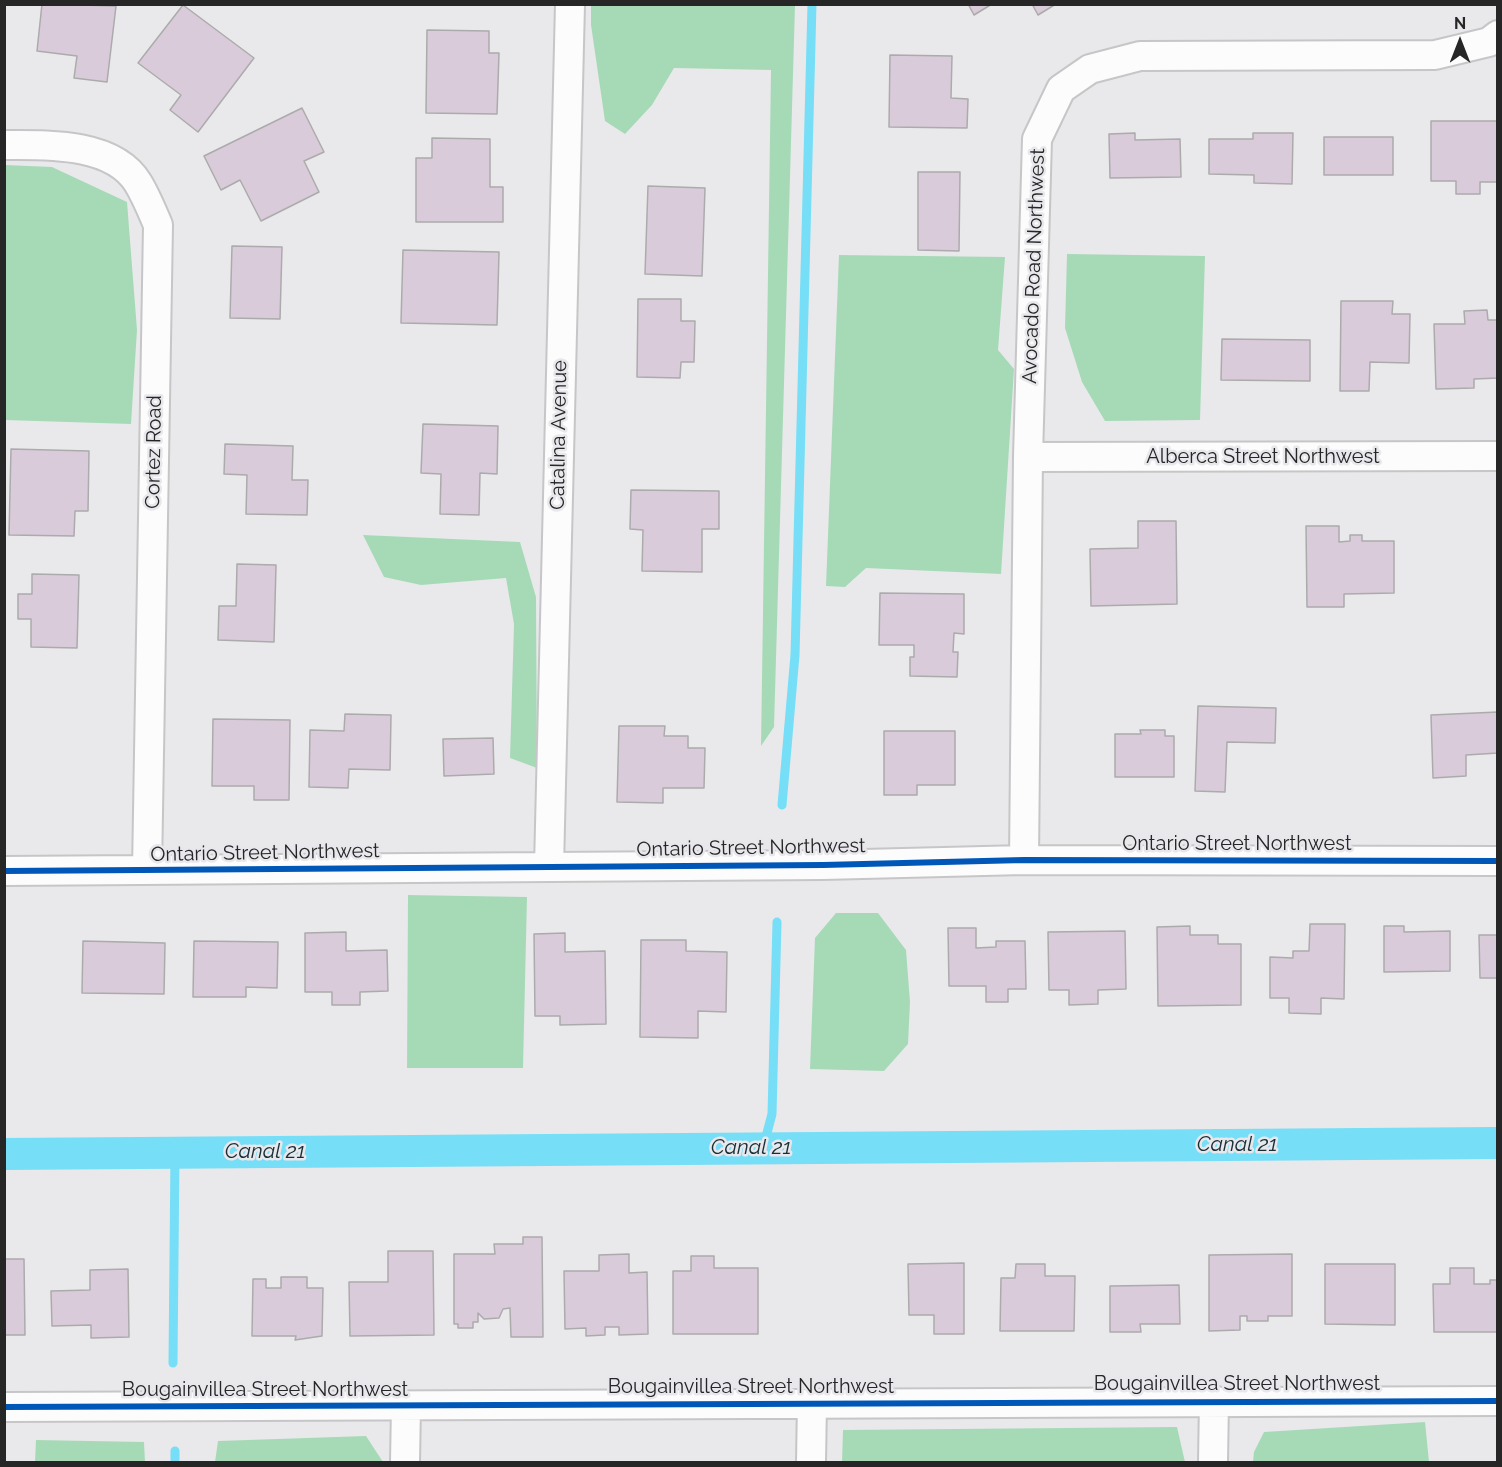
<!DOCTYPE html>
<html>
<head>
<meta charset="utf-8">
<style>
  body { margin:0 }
  #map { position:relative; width:1502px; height:1467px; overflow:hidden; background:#e9e9eb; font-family:Raleway,sans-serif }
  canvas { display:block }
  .frame { position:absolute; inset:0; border:6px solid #262627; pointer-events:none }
  .north { position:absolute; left:1430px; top:12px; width:60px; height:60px; -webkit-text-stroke:4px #e8e8ec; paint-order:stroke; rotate:0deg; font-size:16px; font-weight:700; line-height:24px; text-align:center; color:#262627 }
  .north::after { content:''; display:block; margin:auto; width:21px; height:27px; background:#262627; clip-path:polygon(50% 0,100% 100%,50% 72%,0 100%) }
</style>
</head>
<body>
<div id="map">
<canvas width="1502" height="1467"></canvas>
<div class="frame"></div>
<div class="north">N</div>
</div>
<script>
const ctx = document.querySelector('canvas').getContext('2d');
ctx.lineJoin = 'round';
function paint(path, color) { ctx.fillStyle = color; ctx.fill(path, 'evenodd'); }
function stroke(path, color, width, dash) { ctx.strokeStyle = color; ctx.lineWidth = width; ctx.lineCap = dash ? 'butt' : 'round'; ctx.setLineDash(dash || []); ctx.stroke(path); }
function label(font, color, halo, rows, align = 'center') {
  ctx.font = font + ' Raleway,sans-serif'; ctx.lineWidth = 5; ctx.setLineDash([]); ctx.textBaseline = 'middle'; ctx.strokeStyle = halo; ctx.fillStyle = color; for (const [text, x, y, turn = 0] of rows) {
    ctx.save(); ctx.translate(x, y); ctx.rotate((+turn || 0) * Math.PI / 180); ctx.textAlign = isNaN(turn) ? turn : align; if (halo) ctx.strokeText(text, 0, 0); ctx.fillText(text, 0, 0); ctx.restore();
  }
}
paint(new Path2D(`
  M591,5H795L774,727L761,746L771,70L674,68L652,105L625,134L605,121L591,25Z
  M5,165L52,167L127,202L137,330L131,424L5,420Z
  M1067,254L1205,256L1200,420L1105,421L1082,382L1065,328Z
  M839,255L1005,257L998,350L1014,369L1001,574L866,568L845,587L826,586Z
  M363,535L520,542L536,597L537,768L510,758L514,624L506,578L421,585L384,577Z
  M408,895L527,897L523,1068H407Z
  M836,913H878L906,950L910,1002L908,1044L884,1071L810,1069L815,938Z
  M1425,1422L1429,1462H1253L1254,1452L1264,1432Z
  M1177,1427L1185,1462H842L843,1430Z
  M366,1436L383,1462H215L218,1441Z
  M36,1440L144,1442L145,1462H35Z`), '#a6dab7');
stroke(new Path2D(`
  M782,805L795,655L812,4
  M763,1148L772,1114L777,922
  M173,1363L175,1152
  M175,1451V1462`), '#76def6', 9);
stroke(new Path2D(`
  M4,1154L1498,1143`), '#76def6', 32);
const building = new Path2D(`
  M42,4L116,6L107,82L74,78L77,56L37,51Z
  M968,4H992L974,15Z
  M1032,4H1056L1038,15Z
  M183,5L254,58L198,132L170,110L181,95L138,63Z
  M427,30L489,31V53H499L497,114L426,113Z
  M890,55L952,56L951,98L968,99L967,128L889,127Z
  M302,108L324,152L304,161L319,192L261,221L240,180L221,190L204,156Z
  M1431,121H1498V182H1480V194H1456V181H1431Z
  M1135,133V140L1180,139L1181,177L1110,178L1109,134Z
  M1253,133H1293L1292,184L1254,183V175L1209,174V139H1253Z
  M1324,137H1393V175H1324Z
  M432,138L490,139V187H503V222H416V158H432Z
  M918,172H960L959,251L918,250Z
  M648,186L705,188L702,276L645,274Z
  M232,246L282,247L280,319L230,318Z
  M403,250L499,252L497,325L401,323Z
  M638,299H681V321H695L694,362H681L680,378L637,377Z
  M1341,301H1393L1392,314H1410L1409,363L1370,362L1369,391H1340Z
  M1487,310L1488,320H1498V378L1474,379V388L1436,389L1434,324H1465L1464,311Z
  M1222,339L1310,340V381L1221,380Z
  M423,424L498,426L497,474L480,473L479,515L440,514L441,474L421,473Z
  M225,444L293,446L292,480H308L307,515L246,514L247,475L224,474Z
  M11,449L89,451L88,511H75L74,536L9,535Z
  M631,490L719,491V529H702V572L642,571L643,530L630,529Z
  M1138,521H1176L1177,604L1091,606L1090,549L1138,548Z
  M1306,526H1339V542L1350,541V535H1362V541H1394V593L1344,594V607H1307Z
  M237,564L276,565L274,642L218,640L219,606H236Z
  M32,574L79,575L77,648L31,647V619H18V594H32Z
  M880,593L964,594V634L954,633L953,652H958L957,677L910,676V657H914V645H879Z
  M1198,706L1276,708L1275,743L1227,742L1225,792L1195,791Z
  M1498,712V753L1466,755V776L1433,778L1431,715Z
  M345,714L391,715L390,770L349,769L348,788L309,787L310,730L344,731Z
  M213,719L290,720L289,800H254V786H212Z
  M619,726H665L664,736H688V748H705L704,788H663V803L617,802Z
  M1140,730H1165V736H1174V777H1115V734H1141Z
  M884,731H955V785H917V795H884Z
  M493,738L494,774L444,776L443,739Z
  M1310,924H1345L1344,999L1321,998V1014L1289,1013V998H1270V957L1293,958V951H1309Z
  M1190,926V935H1218V944H1241V1005L1158,1006L1157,927Z
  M1384,926H1404V932L1450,931V971L1384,972Z
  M948,928H976V948L996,947V941H1025L1026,989H1008V1002H986V986H949Z
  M1125,931L1126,989L1098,990V1004L1069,1005V990H1049L1048,932Z
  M346,932V951L387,950L388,991L360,992V1005H332V992H305V933Z
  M565,933V952L605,951L606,1024L560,1025V1016H535L534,934Z
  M1479,935H1498V978H1480Z
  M641,940H686V951L727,952L726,1012L698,1011V1038L640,1037Z
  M83,941L165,943L164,994L82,993Z
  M194,941L278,942L277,988L246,987V997H193Z
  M523,1237H542L543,1337H511L510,1308L503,1309L499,1318L484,1319L478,1313V1322H473V1328H458V1324H454V1254H495L494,1244H523Z
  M388,1251H433L434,1335L350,1336L349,1282H388Z
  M629,1254V1273L647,1272L648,1334L619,1335V1327H605V1335L586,1336V1328L565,1329L564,1271H599V1255Z
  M1292,1254V1316H1268V1321H1247V1316H1240V1330L1209,1331V1255Z
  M691,1256H714V1268H758V1334H673V1271H691Z
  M4,1259H24L25,1335H4Z
  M964,1263V1334H934V1315H909L908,1264Z
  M1016,1264H1045V1276H1075L1074,1331H1000L1001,1278H1015Z
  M1325,1264H1395V1325L1325,1324Z
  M1450,1268H1474V1284H1490V1280H1498V1332H1434L1433,1284H1450Z
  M128,1269L129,1337L91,1338V1325L52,1326L51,1291L90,1290V1270Z
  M281,1277H307V1288H323L322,1336L295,1340L296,1336H252L253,1279H266V1288H281Z
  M1179,1285L1180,1324H1140L1141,1332H1110V1286Z`);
paint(building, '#dacbda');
stroke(building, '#ababac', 1.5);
const minor = new Path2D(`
  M4,145C46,145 113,142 138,183C146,196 152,211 158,225L147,870
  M1028,457L1498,456
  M1024,860L1028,457L1037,139L1061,89L1090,69L1140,56L1435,55L1489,42L1498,35
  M549,866L570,4
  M4,871L823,865L1024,860L1498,861
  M4,1407L1498,1401
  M405,1462L406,1406
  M811,1462L812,1403
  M1213,1462L1214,1400`);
stroke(minor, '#c6c6c8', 32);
stroke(minor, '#fcfcfc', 28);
stroke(new Path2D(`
  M4,871L823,865L1024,860L1498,861
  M4,1407L1498,1401`), '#0057b8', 6);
label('20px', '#262627', '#e8e8ec', [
  ["Avocado Road Northwest",1034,266,-88],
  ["Catalina Avenue",559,435,-89],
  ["Cortez Road",154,452,-89],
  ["Alberca Street Northwest",1263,457],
  ["Ontario Street Northwest",1237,844],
  ["Ontario Street Northwest",751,848,-1],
  ["Ontario Street Northwest",265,853,-1],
  ["Bougainvillea Street Northwest",1237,1384],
  ["Bougainvillea Street Northwest",751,1387],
  ["Bougainvillea Street Northwest",265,1390]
]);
label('italic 21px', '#162e34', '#e8e8ec', [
  ["Canal 21",1237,1145],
  ["Canal 21",751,1148],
  ["Canal 21",265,1152]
]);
</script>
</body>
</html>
